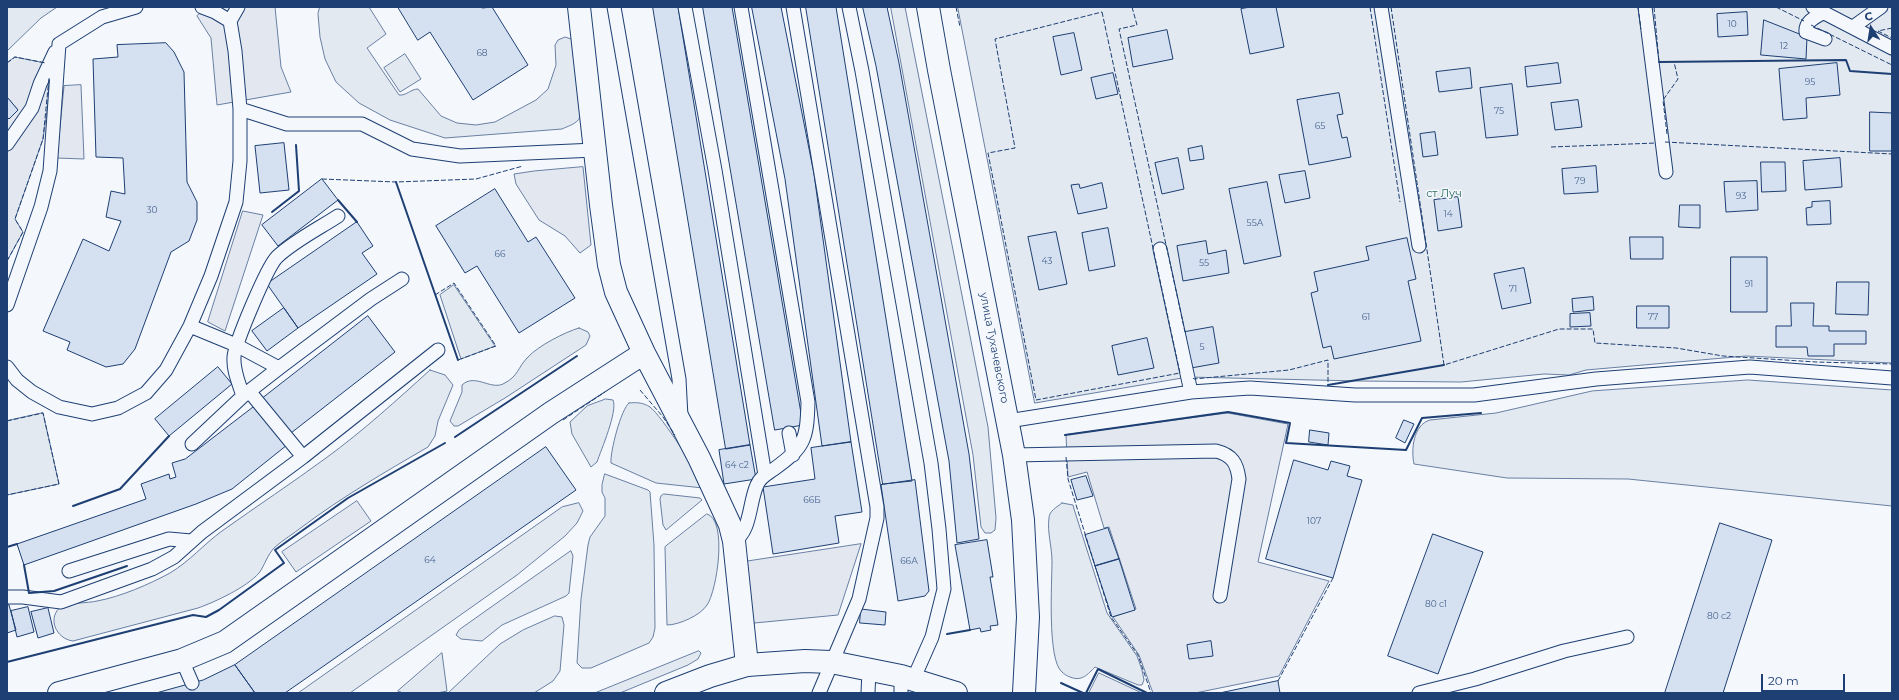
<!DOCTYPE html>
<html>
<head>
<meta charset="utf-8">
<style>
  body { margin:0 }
  #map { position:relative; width:1899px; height:700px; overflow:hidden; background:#f4f7fb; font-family:Montserrat,sans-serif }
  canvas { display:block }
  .frame { position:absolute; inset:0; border:8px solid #1d3f73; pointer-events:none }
  .north { position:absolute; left:1851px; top:8px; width:40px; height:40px; -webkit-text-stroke:3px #f4f7fb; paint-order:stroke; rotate:348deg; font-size:11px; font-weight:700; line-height:16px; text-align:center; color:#1d3f73 }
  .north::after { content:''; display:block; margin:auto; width:14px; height:18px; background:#1d3f73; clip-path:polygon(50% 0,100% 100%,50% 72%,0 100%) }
  .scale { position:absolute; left:1761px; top:674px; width:84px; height:18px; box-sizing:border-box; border:2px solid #1d3f73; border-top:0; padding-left:5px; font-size:12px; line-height:14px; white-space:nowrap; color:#1d3f73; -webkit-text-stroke:3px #f4f7fb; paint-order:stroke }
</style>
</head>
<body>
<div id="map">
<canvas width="1899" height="700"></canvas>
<div class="frame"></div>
<div class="north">С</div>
<div class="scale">20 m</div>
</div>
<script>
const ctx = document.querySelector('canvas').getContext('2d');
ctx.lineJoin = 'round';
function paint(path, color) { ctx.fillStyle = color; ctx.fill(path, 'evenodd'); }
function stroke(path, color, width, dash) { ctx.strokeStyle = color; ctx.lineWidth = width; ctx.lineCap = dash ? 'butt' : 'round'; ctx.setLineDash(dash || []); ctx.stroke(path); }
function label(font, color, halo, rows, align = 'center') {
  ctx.font = font + ' Montserrat,sans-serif'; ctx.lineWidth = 3; ctx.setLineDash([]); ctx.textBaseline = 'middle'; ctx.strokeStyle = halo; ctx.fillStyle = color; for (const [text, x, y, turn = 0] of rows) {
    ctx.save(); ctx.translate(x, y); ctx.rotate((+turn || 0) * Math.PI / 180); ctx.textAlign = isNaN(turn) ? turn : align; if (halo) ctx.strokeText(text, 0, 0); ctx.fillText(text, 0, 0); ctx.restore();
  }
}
const green = new Path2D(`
  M7,7H57L41,18L7,51Z
  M320,7H369L386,34L367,48L399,95C406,96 411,89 418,89L441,116L457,123L476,125L495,122L536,100L548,89L556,65L555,45L558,40L565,37L574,40C576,56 586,105 580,117C577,124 568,126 562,129L445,138L390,120L359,103L336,82L325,59L320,37L318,14Z
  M891,7H905L988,427L996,518L995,530L991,533H985L981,527L973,455Z
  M958,7H1892V363L1746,356L1586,370L1569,375L1544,374L1461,382L1358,381L1188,377L1035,403Z
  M405,54L421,79L400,92L384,68Z
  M454,285L495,346L461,359L440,295Z
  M579,328L588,332L590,336L586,345L505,398L458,426H454L450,421L462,392V385C475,373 490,390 503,384C519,376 517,368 528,357C538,346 565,332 579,328Z
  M430,370L445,375L453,385L438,421L435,436L428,447C385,472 342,497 302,527C293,534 283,540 275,547C267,555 265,565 259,573C247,587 215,602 198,608L73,641C56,639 46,617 62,606C67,603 89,603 97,601C120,597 150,584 170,573C190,561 204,544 222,531C257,506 292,483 326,458C363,431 397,400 430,370Z
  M1748,380L1892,390V506L1628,479L1507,478L1414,464C1411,450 1413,425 1430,420L1496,413L1592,391Z
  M606,399L613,400C618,411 601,450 597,462L591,467L572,434L570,422L587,406Z
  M629,403C637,402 644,403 650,407C661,415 701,476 703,488L656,483L611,463C610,452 621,409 629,403Z
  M43,413L59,484L7,495V421Z
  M605,474L648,490L650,492L654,545L655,628L653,637L649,643L591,668H582L577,663L581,599L588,545L590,537L605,516V498L602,492V485Z
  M664,494L700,498L702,500L666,530L663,525L660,499L661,496Z
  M579,503L583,511L577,523L565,536L517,575L350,693H298L562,507Z
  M1062,503L1073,505L1074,509L1107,613L1137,656L1142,670L1144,680L1142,685H1138L1095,667C1088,674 1082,682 1070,677C1067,676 1064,674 1062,672C1047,660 1052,582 1052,561C1052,547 1047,532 1049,518C1049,511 1057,507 1062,503Z
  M707,514C728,519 717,591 707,605C701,615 679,625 667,625L665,547Z
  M571,551L573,556L569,593L566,596L502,625L482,641L461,639L456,635L459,630Z
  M555,616L562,617L564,625L560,671L553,681L534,693H448L500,644L523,630Z
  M699,651L701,653L698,659L688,665L620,693H595Z
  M442,653L447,691L437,693H403L398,691Z`);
paint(green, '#e3e9f0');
stroke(green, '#687fa3', 1);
const parking = new Path2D(`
  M208,7H275L281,67L291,92L217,105L211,38L197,16Z
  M15,57L50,64L48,104L43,139L15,219L23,232L7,261V117L9,118L18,110L7,97V63Z
  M81,85L84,159L57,158L64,86Z
  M583,167L591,245L580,253L565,236L539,220L516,184L514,174L534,171Z
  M243,211L263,215L225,331L208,322Z
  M1228,413L1288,424L1258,562L1329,581L1279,676L1195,693H1153L1139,655L1113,617L1136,609L1109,527L1104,528L1087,472L1068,477L1066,435Z
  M357,501L371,521L296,572L282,552Z
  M861,544L838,615L744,624L737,563Z
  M1099,673L1142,693H1089Z`);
paint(parking, '#e3e8f0');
stroke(parking, '#687fa3', 1);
const building = new Path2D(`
  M398,7H481L482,8L492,7L528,65L473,100L430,32L418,40Z
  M653,7H678L750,445L726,449Z
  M703,7H732L803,425L775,430Z
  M752,7H781L814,174L851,442L822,446L785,179Z
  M806,7H836L912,481L883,484Z
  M863,7H887L899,63L969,454L979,539L957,543L949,461L876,66Z
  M1251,7H1276L1284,47L1250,54L1241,9Z
  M1747,12L1748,35L1718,37L1717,14Z
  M1764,20L1807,37L1806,59L1761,55Z
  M1167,30L1173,59L1133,67L1128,38Z
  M1074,33L1082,70L1061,75L1053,37Z
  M166,43L174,52L184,72L187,182L197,202V220L189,241L171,252L135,349L123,364L106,367L67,350L70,342L43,331L83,239L109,251L121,221L106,217L111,191L125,194L123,158L96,157L93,59L118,57L117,45Z
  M1558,63L1561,83L1527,87L1525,67Z
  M1837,63L1840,95L1806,98L1807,118L1783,120L1779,69Z
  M1470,68L1472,88L1439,92L1436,72Z
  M1113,73L1118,94L1096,99L1091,78Z
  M1512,84L1518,135L1486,138L1480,88Z
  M1339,93L1343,114L1337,115L1342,138L1347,137L1351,157L1309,165L1297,100Z
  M7,97L18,110L9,119L7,117Z
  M1578,100L1582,127L1555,130L1551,103Z
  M1870,112L1892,113V151H1870Z
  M1435,132L1438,155L1423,157L1420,134Z
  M284,143L289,190L260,193L255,146Z
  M1202,146L1204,159L1190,161L1188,149Z
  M1178,158L1184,189L1162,194L1155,163Z
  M1840,158L1842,187L1805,190L1803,161Z
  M1761,162H1785L1786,191L1762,192Z
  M1596,166L1598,192L1564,194L1562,169Z
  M1305,171L1310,198L1285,203L1279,175Z
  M322,179L338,200L278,246L262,225Z
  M1757,181L1758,210L1726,212L1724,182Z
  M1267,182L1281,256L1244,264L1229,189Z
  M1102,183L1107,208L1078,214L1071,185L1079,184L1080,188Z
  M495,189L528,242L536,237L575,298L519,333L477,266L465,273L436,226Z
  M1458,197L1462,227L1438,231L1434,200Z
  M1830,201L1831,224L1807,225L1806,208L1812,207V202Z
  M1680,205H1700V228L1679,227Z
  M357,222L373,246L362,253L377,274L298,328L267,284Z
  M1108,228L1115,266L1089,271L1082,233Z
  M1056,232L1067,284L1039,290L1028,237Z
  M1630,237H1663V259H1631Z
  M1407,238L1416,279L1408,281L1421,341L1334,359L1331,346L1323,348L1311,293L1318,291L1314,272L1369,260L1366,247Z
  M1206,241L1208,254L1226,250L1229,273L1183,281L1177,246Z
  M1731,257H1767V312H1731Z
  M1524,268L1531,303L1502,309L1494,274Z
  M1837,282H1869L1868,315L1836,314Z
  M1593,297L1594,310L1573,312L1572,299Z
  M1791,303H1814L1813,326H1829V331H1866V344H1834V356H1808L1807,347H1776V326H1791Z
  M1637,306H1669V328H1637Z
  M284,308L298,328L267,351L252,331Z
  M1590,313L1591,326L1570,327V314Z
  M368,316L395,352L291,433L263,398Z
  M1213,327L1219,363L1191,368L1185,332Z
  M1147,338L1154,368L1118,375L1112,346Z
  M218,367L232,384L169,436L155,419Z
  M255,406L287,445L232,489L196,504L24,565L17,544L146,499L141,484L169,474L170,479L176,477L172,463L185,459Z
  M1404,420L1414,424L1405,443L1396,438Z
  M1310,430L1329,433L1328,445L1309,442Z
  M851,442L862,512L835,516L839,543L773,554L763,487L815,479L811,448Z
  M750,445L756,479L724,484L719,450Z
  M546,447L576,490L285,693H255L235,665Z
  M1294,460L1328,470L1331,461L1350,466L1347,476L1362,480L1333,578L1266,559Z
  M1086,476L1093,496L1077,500L1071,480Z
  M915,480L929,591L925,596L898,601L881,485Z
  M1720,523L1772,540L1723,693H1665Z
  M1108,528L1119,559L1095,566L1085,535Z
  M1433,534L1483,552L1438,674L1388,656Z
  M987,540L993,577H990L998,625L990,626L991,630L981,632L980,628L970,630L955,545Z
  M1119,559L1135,610L1112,617L1095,566Z
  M9,605L16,630L7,633V606Z
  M28,607L34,632L17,637L11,611Z
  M48,608L54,633L38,638L31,612Z
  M861,609L886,612L885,625L860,623Z
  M1211,641L1213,656L1189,659L1187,645Z
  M235,665L255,693H156L203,680Z
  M1278,681L1280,693H1220Z`);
paint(building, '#d5e0f0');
stroke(building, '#1d3f73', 1);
const lane = new Path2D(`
  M202,7L215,12L230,21
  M614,7L679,379L681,417
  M685,7L715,170L765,475
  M793,7L877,507V518L859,599L819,693
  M849,7L862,71L931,463L939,529L944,589L932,637L913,680
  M1381,7L1419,246
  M1645,7L1666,172
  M1813,7L1892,48
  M1824,12C1816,17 1805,21 1806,32L1825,39
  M1853,27L1881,7
  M240,109L287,124H362L412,149L460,156L595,150
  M7,144L32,108L40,84L55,52
  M1160,249L1191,392
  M7,305L41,207L50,171L59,44L102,17L136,7
  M190,326L236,345L279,368L371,299L402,279
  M7,367L17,380L32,392L59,407L92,414L118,408L146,393L166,370L190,326L211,276L236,202L240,161V109L235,51L230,21L238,7
  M249,391L303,457
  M243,396L279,368
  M1008,421L1191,392L1250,388L1355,395H1474L1596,379L1750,367L1892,378
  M789,433L793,455
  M192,444L243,396C239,383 233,371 234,357C235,343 267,267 277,257C294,241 318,229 338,216
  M1014,455L1216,451C1232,455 1237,463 1239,479L1220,596
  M734,541C751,532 749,502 757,485C760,477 767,474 774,469C805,447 807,439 808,402L741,7
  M69,571L169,539L191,541
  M7,597H23L61,602L152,569L174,557L202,532L303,457L438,350
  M182,660L192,683
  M868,693L869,670
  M901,693V676
  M1419,693L1475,679L1564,651L1627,637`);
const street = new Path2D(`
  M579,7L601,205L609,265L616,292L644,353L699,458L730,525L734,541L747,665
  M59,693L182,660L225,642L551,413L644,353`);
const secondary = new Path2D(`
  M928,7L939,70L1014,455L1023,520L1028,617L1024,693`);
const primary = new Path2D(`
  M666,693L710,676L747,665L805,661L831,662L901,676L956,693`);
stroke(lane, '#1d3f73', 15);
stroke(street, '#1d3f73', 24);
stroke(secondary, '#1d3f73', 24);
stroke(primary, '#1d3f73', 24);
stroke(lane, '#f4f7fb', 13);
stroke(street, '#f4f7fb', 22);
stroke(secondary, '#f4f7fb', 22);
stroke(primary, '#f4f7fb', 22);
stroke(new Path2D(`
  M956,7L960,27
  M1132,7L1137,25L1119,29L1185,332
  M1370,7L1400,202
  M1391,7L1444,365L1559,329H1593L1595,343L1676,348L1723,356L1816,362L1892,364
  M1638,7L1641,29
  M1654,7L1659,62
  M1776,7L1804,21
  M1102,12L1180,373L1036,400L988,153L1015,148L995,39Z
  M1811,25L1892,65
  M1892,28L1878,31L1892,38
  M7,63L15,57L46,63
  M1667,134L1663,100L1678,79L1674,62
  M1665,142L1892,154
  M1551,147L1656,143
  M322,179L396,182L476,179L523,166
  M7,261L23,232L15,219L43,139L49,78
  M435,295L454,283L496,346L458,360
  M1193,378L1194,379L1289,370L1328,360V385
  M640,390L663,417L675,435
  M563,420L605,392
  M7,421L43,413L59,484L7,495
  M1066,457L1068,479L1111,617L1138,655L1151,693
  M1278,681L1333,578`), '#1d3f73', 1, [5, 2]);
stroke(new Path2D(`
  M1659,62L1846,60L1850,71L1892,74
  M396,182L458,360
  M338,200L357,222
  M272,212L299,191L296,145
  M1328,385L1444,365
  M1065,435L1228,412L1290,423L1286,443L1406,450L1422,418L1481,413
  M455,437L577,356
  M73,506L120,489L169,436
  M7,547L17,544
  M24,565L29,593L54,591L127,566
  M947,634L970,630
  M7,662L193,615L206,617L219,610L284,563L275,550L348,498L445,443
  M1061,683L1083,693
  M1086,693L1098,669L1147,693`), '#1d3f73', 2);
label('9px', '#4b6792', null, [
  ["10",1732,24],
  ["12",1784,46],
  ["68",482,53],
  ["95",1810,82],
  ["75",1499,111],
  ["65",1320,126],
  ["79",1580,181],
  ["93",1741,196],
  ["30",152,210],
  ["14",1448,214],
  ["55А",1255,223],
  ["66",500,254],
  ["43",1047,261],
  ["55",1204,263],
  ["91",1749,284],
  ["71",1513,289],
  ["61",1366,317],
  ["77",1653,317],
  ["5",1202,347],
  ["64 с2",737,465],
  ["66Б",812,500],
  ["107",1314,521],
  ["64",430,560],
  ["66А",909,561],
  ["80 с1",1436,604],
  ["80 с2",1719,616]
]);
label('11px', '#2c6c60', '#f4f7fb', [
  ["ст Луч",1444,194]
]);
label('11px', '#1d3f73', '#f4f7fb', [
  ["улица Тухачевского",994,348,79]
]);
</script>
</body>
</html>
